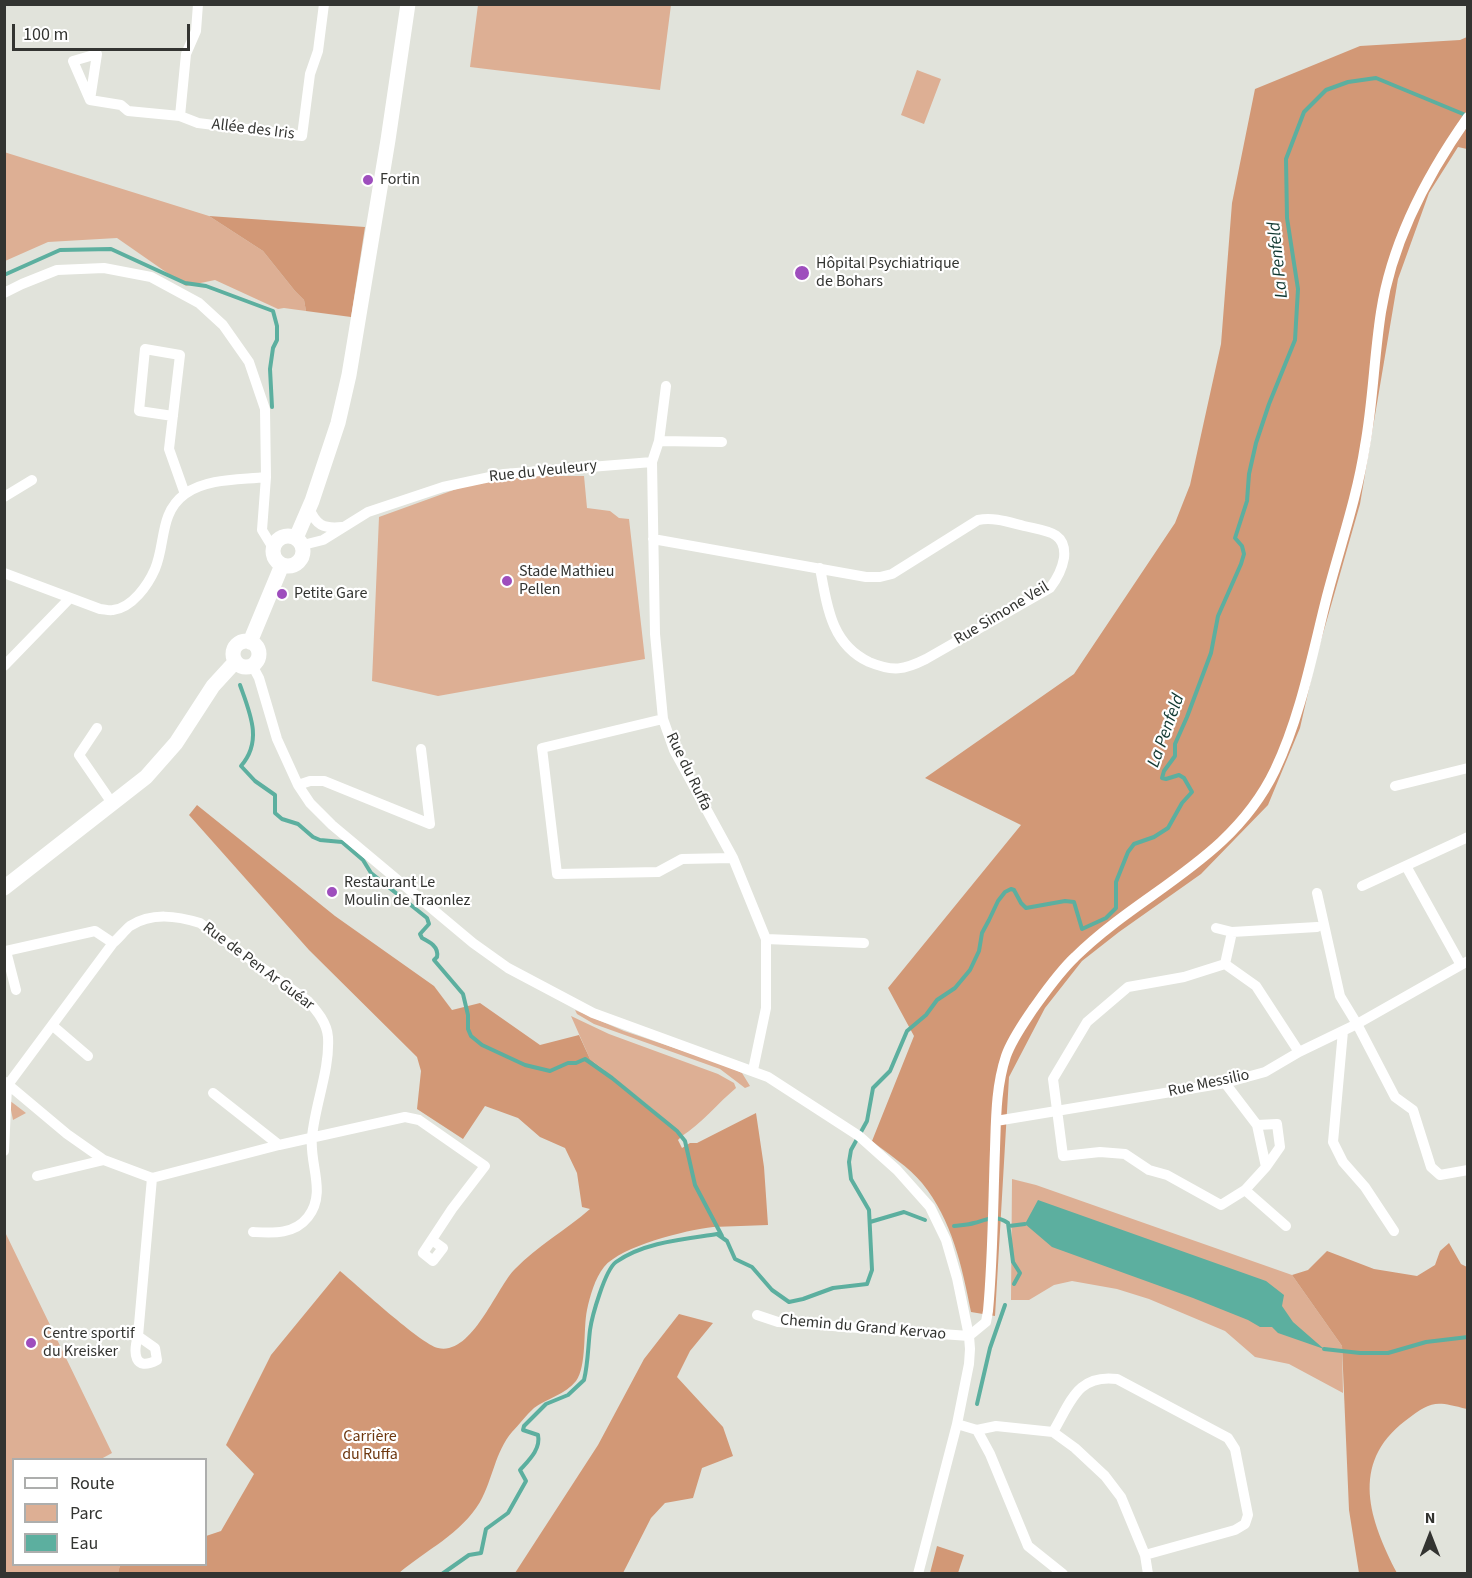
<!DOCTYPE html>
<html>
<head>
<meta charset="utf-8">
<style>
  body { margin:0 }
  #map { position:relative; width:1472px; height:1578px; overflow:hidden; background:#e1e3db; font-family:"Source Sans 3",sans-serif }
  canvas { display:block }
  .frame { position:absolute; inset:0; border:6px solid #333431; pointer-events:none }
  .legend { position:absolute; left:12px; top:1458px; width:195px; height:108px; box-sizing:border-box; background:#fff; border:2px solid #adaead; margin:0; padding:8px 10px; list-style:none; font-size:18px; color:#333431 }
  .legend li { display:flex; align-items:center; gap:12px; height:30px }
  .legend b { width:30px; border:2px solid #adaead }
  .north { position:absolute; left:1400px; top:1506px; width:60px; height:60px; -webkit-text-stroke:4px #fff; paint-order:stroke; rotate:0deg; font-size:16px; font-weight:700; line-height:24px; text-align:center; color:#333431 }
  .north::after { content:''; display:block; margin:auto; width:21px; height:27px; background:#333431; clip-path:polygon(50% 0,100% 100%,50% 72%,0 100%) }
  .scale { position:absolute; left:12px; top:24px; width:178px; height:27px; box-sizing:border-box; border:3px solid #333431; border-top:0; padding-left:8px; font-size:18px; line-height:21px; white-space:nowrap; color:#333431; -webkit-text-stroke:4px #fff; paint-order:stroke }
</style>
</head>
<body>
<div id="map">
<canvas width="1472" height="1578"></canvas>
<div class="frame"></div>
<ul class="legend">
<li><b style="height:8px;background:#fff"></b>Route</li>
<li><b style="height:16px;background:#ddaf94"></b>Parc</li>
<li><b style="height:16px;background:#5caf9f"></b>Eau</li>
</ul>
<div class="north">N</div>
<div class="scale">100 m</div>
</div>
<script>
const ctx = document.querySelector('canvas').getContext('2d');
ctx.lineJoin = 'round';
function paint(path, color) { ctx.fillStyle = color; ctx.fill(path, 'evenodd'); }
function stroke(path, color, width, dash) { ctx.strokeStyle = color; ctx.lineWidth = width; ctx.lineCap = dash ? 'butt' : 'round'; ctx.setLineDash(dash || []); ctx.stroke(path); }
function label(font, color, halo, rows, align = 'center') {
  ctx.font = font + ' "Source Sans 3",sans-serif'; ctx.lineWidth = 4.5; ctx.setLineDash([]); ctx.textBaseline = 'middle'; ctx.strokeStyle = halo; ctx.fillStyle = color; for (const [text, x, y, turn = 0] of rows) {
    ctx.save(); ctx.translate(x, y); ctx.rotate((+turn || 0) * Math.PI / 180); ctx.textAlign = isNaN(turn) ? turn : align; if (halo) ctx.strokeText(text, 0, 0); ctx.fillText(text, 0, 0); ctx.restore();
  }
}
paint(new Path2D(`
  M478,5H671L660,90L470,67Z
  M917,70L941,79L924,124L901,115Z
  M4,152L209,216L263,251L295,291L304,300L306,311L284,308L278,309L215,280L186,286L117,238L48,242L5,261Z
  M521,476H584L587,508L610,511L619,518L629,519L645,659L438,696L372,681L379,517L462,487Z
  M575,1010L624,1031L725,1065L742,1073L750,1086L745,1088L720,1069L594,1024L577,1014Z
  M571,1016L609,1034L718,1074L734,1083L736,1088C719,1102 700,1125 682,1136L654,1110L590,1059Z
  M9,1100L26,1113L13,1120Z
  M1012,1179L1036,1185L1292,1275L1342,1346L1343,1393L1289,1364L1255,1357L1225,1331L1149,1299L1117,1289L1072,1281L1054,1285L1029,1300H1011Z
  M5,1232L112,1453L101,1459L14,1460V1564L120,1565L118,1573H5Z`), '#ddaf94');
paint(new Path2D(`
  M1467,37V149L1458,147L1429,193L1398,279L1360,504L1316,658L1300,728L1268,805L1201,874L1119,932L1082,961L1045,1008L1009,1077L995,1316L971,1312C962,1266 952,1220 922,1183C909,1167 888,1154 872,1141L914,1036L888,988L1021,825L925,778L1074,674L1175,523L1190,485L1221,344L1232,203L1255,89L1360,46L1460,40Z
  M209,216L365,227L351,317L306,311L304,300L295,291L263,251Z
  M197,805L335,916L434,986L452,1010L480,1003L540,1045L579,1035L590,1059L674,1127L682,1136L678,1140L682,1148L690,1143H697L756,1113L764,1167L768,1225C750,1226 731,1226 713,1227C686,1230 621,1246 604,1267C595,1278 590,1296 587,1310C583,1329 587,1366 576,1381C566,1394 546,1399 534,1408C526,1415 519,1425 512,1432C495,1452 493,1479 480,1502C461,1534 426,1550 399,1573H118L120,1565L206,1564V1536L221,1531L254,1474L226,1445L271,1355L340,1271C358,1286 421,1344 438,1348C472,1356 496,1288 515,1269C537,1246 566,1230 590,1209L582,1207L577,1173L565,1148L540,1137L518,1118L485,1106L463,1139L417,1109L421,1071L417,1057L309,950L189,815Z
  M1449,1243L1461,1264L1467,1267V1409C1435,1401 1432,1400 1405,1421C1349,1464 1370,1521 1397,1573H1359L1349,1510L1342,1346L1292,1275L1308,1270L1327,1251L1374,1269L1417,1276L1435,1265L1440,1251Z
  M679,1314L713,1323L690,1351L677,1377L723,1427L733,1456L702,1468L693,1498L665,1503L651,1518L623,1573H515L598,1445L644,1359Z
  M937,1546L964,1555L958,1573H930Z`), '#d29876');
paint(new Path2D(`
  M1038,1200L1266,1281L1284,1295L1282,1306L1293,1322L1324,1349L1278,1333L1272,1327H1260L1248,1320L1193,1298L1052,1247L1025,1224Z`), '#5caf9f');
stroke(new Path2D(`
  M4,275L60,250L111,249L185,283L206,286L273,311L277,326V340L273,348L270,369L272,407
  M240,685C250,713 263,741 241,766L255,781L275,795V813L282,819L298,824L313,837L320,840L342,842L363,860L371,873L427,918L429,924L420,934L422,938C430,942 439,947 437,957L434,960L463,994L468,1015V1029L471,1036L482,1045L525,1065L550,1071L568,1063H576L585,1059L612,1078L677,1131L685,1141L695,1185L722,1236
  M870,1222L904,1212L925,1220
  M954,1226C960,1225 968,1225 974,1223C986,1220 995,1214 1008,1223L1013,1262L1020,1273L1014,1284
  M1009,1226L1025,1224
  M1324,1349L1360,1353H1388L1426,1342L1468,1337
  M977,1404L990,1348L1005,1305
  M442,1574L469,1555L481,1553L486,1529L508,1513L526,1481L520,1470C529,1460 541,1449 538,1435L523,1430L524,1426L546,1404L568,1395L584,1380C588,1364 588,1347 590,1330C592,1316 605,1270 616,1262C644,1242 685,1239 717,1234L727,1241L735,1259L752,1267L772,1290L789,1302L803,1299L833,1288L867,1284L872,1270L869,1210L851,1179L849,1162L851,1150L867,1121L873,1088L890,1071L907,1031L926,1015L937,1000L955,988L970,970L979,951L982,933L989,920L998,901L1005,892L1011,889L1014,890L1021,903L1026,908L1065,901L1074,902L1082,929L1106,918L1116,908V882L1128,852L1134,844L1154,837L1168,828L1182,803L1192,792L1184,778L1179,775L1166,779L1162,778L1164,771L1175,756V744L1187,717L1211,653L1218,616L1241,564L1244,554L1242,546L1235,538L1247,501L1249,474L1256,443L1269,404L1295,340L1298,289L1287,218L1286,159L1304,112L1326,90L1348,82L1376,78L1468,116`), '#5caf9f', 4);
stroke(new Path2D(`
  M97,54L90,100L73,61Z
  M90,100L121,105L128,111L180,116L198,123L302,136L310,74L318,51L324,4
  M180,116L186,54L196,31L198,4
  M4,293L22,284L57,270L104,268L151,277L199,303L223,325L249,362L265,409L266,477L262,530L273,548
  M173,416L139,411L145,349L180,355L169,449L185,494
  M659,441L666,386
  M722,442L659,441L652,462L655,634L663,719L674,750L733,858L766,939V1008L753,1070
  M4,497L32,480
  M309,508C316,525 323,529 342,527
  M653,539L866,577H880L892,574L978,520C994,517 1008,522 1024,526C1045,531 1067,531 1064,558C1062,570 1057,579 1050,588L926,659C904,670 893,672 869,662C831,644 827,606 820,568
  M303,545L323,540L368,512L443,487L504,474L652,462
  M4,573L100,609C104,609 109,611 113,610C132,608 148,585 155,569C166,543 159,513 185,494C207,478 241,480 266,477
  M252,665L259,678L277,739L298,785L310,803L332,825L473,943L508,968L593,1013L768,1077L859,1136L897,1170L930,1207L946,1240L957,1278L969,1336L970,1349L969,1364L957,1424L918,1574
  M4,666L70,598
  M663,719L542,748L557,874L658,872L682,859L733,858
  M97,728L79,755L112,803
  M298,785L310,781H324L430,824L421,749
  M1395,786L1468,768
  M1406,866L1461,965
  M1362,886L1468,837
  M1317,893L1340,996L1357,1024L1395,1097L1413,1110L1431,1167L1440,1175L1468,1170
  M1216,928L1232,932
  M766,939L864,943
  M1225,964L1232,932L1317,927
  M16,990L6,951L95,931L113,943
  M53,1026L88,1056
  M1343,1031L1333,1142L1343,1162L1365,1187L1394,1231
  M5,1082L67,1134L104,1160L152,1178L279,1145L405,1117L419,1120L485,1166L452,1209L423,1253L433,1261L443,1248L432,1240
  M1225,1083L1257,1125L1266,1167L1245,1190L1221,1205L1167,1175L1149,1170L1125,1154L1100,1152L1063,1156L1053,1079L1087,1022L1128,987L1184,977L1225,964L1256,986L1299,1052
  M213,1093L279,1145
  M996,1121L1225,1083L1265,1072L1299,1052L1357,1024L1468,961
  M1257,1125L1277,1124L1280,1147L1266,1167
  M4,1151L7,1086L113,943C119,938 124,931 130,926C152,912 177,916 200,923L308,1001C317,1011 327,1023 328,1037C330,1070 315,1104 312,1137C309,1164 327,1193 308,1217C294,1235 272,1233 253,1232
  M37,1176L104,1160
  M1245,1190L1286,1226
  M757,1315L778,1322L969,1336
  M138,1336L155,1348L157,1360C134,1372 133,1353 138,1336L152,1178
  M969,1336L986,1322L988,1311C993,1257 993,1203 995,1149C996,1118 996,1086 1006,1056C1012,1039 1023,1024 1033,1009C1046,991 1059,972 1075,957C1142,891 1232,860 1275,770C1301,715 1312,655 1327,596C1340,546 1357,498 1365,446C1373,402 1374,357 1381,312C1392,241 1427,175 1468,117
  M957,1424L977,1430L990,1454L1028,1546L1063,1574
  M977,1430L996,1426L1053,1432L1075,1448L1105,1476L1121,1497L1145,1555L1148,1574
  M1053,1432C1071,1402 1077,1374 1117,1379L1228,1438L1235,1449L1248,1515L1245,1524L1235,1530L1145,1555`), '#fff', 10);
stroke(new Path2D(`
  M273 551a15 15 0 1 1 30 0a15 15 0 1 1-30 0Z
  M296,538L312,501L338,423L349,375L388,140L408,4
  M233 654a13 13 0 1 1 26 0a13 13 0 1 1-26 0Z
  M250,642L282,565
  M4,888L146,777L176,743L213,686L235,662`), '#fff', 15);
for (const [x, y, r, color] of [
  [368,180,6,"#9e4ebd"],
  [802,273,8,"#9e4ebd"],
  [507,581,6,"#9e4ebd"],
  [282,594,6,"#9e4ebd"],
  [332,892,6,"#9e4ebd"],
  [31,1343,6,"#9e4ebd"]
]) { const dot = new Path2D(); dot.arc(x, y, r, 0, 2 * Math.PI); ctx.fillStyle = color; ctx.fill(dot); stroke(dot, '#fff', 2); }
label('16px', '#333431', '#fff', [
  ["Allée des Iris",253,130,7],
  ["Rue du Veuleury",543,472,-6],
  ["Rue Simone Veil",1002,614,-31],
  ["Rue du Ruffa",688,772,64],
  ["Rue de Pen Ar Guéar",258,967,37],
  ["Rue Messilio",1209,1084,-12],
  ["Chemin du Grand Kervao",863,1328,5]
]);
label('16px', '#333431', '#fff', [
  ["Fortin",380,180],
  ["Hôpital Psychiatrique",816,264],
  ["de Bohars",816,282],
  ["Stade Mathieu",519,572],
  ["Pellen",519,590],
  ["Petite Gare",294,594],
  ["Restaurant Le",344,883],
  ["Moulin de Traonlez",344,901],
  ["Centre sportif",43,1334],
  ["du Kreisker",43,1352]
], 'left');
label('16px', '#6d370f', '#fff', [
  ["Carrière",370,1437],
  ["du Ruffa",370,1455]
]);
label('italic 18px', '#103831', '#fff', [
  ["La Penfeld",1279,260,-96],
  ["La Penfeld",1167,731,-70]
]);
</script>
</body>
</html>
